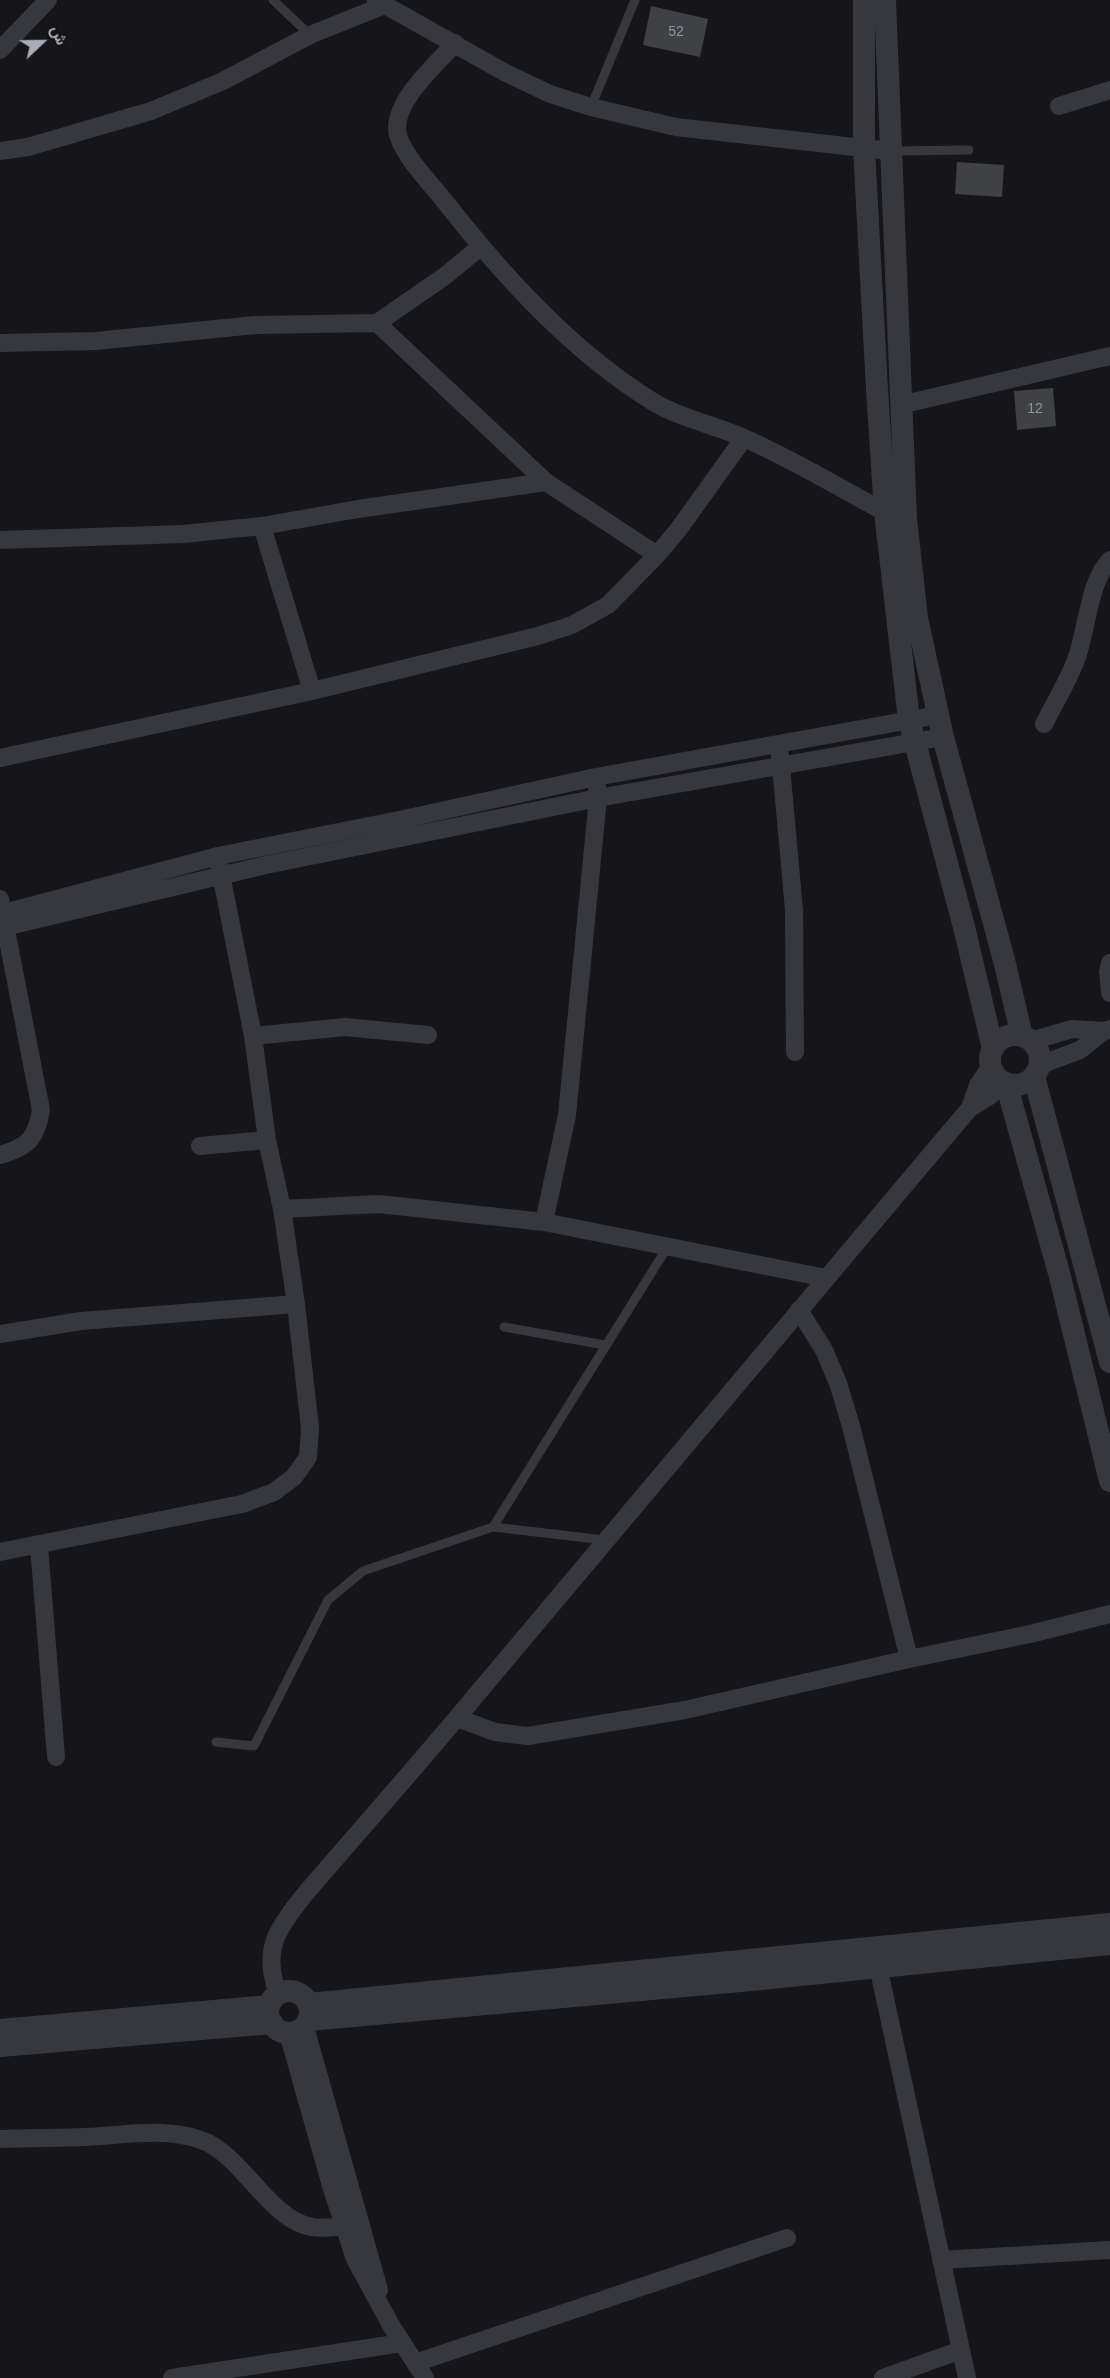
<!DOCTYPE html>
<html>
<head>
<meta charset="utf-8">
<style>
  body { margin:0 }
  #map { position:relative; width:1110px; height:2378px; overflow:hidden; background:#161618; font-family:Arial,Vazirmatn,sans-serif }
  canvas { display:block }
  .north { position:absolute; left:12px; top:12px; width:60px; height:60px; -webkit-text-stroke:4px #111113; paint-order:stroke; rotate:68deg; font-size:16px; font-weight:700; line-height:24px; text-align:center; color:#a8adb8 }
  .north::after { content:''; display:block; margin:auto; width:21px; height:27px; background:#a8adb8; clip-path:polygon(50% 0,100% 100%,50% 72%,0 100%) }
</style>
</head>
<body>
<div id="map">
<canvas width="1110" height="2378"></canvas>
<div class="north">ش</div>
</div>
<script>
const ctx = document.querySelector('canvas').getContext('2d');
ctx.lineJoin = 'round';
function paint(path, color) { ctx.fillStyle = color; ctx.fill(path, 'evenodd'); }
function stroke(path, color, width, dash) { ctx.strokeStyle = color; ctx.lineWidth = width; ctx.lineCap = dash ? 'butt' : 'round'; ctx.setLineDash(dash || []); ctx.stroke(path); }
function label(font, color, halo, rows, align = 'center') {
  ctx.font = font + ' Arial,sans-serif'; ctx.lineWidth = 5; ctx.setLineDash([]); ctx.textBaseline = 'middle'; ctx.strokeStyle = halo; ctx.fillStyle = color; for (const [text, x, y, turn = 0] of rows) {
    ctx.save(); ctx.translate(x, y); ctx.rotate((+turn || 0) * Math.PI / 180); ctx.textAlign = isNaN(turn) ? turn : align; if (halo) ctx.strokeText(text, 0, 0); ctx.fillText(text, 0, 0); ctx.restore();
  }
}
paint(new Path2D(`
  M651,6L708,19L700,57L643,45Z
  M957,162L1004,165L1002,197L955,194Z
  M1053,388L1056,426L1017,430L1014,391Z`), '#404145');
stroke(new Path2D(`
  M273,0L310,35
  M591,107L635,0
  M893,151L969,150
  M504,1327L605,1345
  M493,1527L668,1246
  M216,1742L254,1746L328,1600L363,1571L493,1527L605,1540`), '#37383d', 9);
stroke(new Path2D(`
  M376,0L504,72L550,94L591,107L676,127L890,151
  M455,43C436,65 397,98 397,128C397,149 430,183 443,199C503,276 572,352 655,403C682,419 715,425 744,438C792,459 838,487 885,512
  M0,50L48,0
  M1059,106L1110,90
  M0,151L28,147L151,111L223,81L310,35L385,5
  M377,323L546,482L657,555
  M0,343L96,341L255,325L377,323L445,276L480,247
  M900,405L1110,356
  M262,526L312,691
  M0,540L183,534L262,526L358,509L546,482
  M1044,724C1055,702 1069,680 1077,657C1087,629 1089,581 1110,560
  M780,755L794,910L795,1052
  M0,758L312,691L538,636L572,625L608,605L657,555L678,530L744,438
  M0,899L41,1110C36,1139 28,1147 0,1155
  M0,914L218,856L404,819L596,777L938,715
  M0,928L266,865L598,798L943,737
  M1110,963L1108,972L1110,993
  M253,1036L345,1027L428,1035
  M1031,1041L1072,1029L1104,1031L1110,1029
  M1040,1065L1080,1050L1104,1031
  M970,1108L978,1085L991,1066
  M200,1146L267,1140
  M282,1209L379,1204L544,1222L826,1278
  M544,1222L567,1115L598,798L597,787
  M799,1310L824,1350L838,1383L851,1426L909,1659
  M0,1334L81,1321L296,1304
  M39,1546L56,1757
  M0,1552L242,1504L274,1492L294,1477L308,1457L310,1428L296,1304L282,1209L267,1140L253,1036L219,864
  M457,1718L495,1732L528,1736L685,1710L909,1659L1030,1634L1110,1614
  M878,1966L967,2378
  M278,1994C271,1974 268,1955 277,1935C288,1911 319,1878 337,1857C377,1811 417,1765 456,1719C619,1527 779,1333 942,1141L970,1108L991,1095L1002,1081
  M305,2027L379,2290
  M288,2033L332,2189L355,2259L392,2327L425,2378
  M0,2139C29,2138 58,2138 87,2137C124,2135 166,2127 201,2140C242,2154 269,2220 312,2227C322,2229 333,2227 344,2226
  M941,2260L1110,2250
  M415,2363L787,2238
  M172,2378L402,2343
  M883,2378L961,2350`), '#37383d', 18);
stroke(new Path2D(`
  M864,0V149L877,389L885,512L909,720L964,927L993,1049
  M885,0L906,519L917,618L943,737L1004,960L1022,1036
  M990 1060a25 25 0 1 1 50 0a25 25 0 1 1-50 0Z
  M1034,1076L1110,1362
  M1006,1083L1059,1273L1110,1481
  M268 2012a21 21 0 1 1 42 0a21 21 0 1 1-42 0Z
  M309,2004L1110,1924
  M309,2020L751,1980L1110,1944
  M0,2030L269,2006
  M0,2046L272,2023`), '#37383d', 22);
label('14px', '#8e929b', null, [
  ["52",676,32],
  ["12",1035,409]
]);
</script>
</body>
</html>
